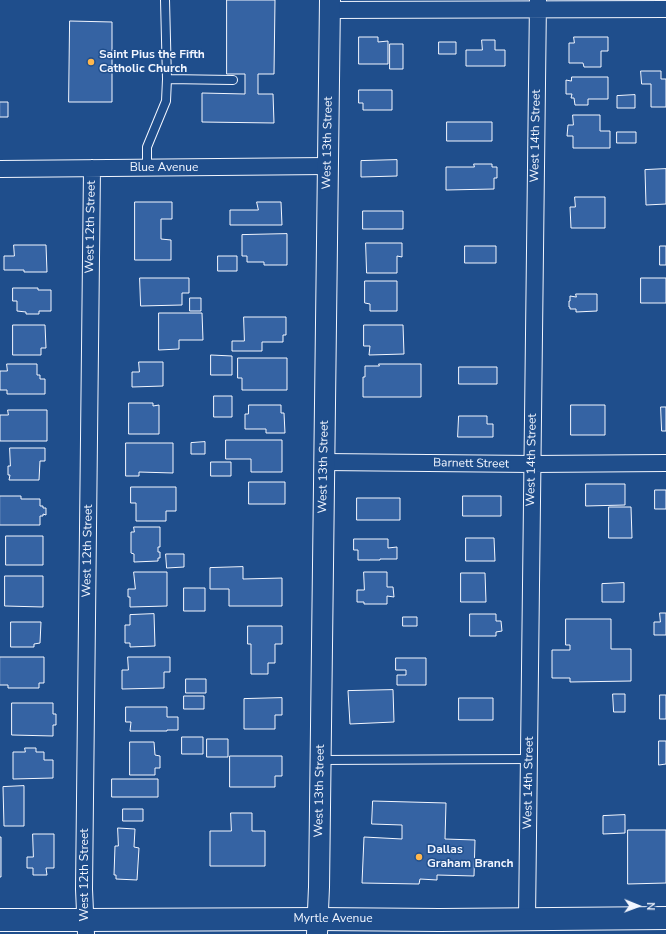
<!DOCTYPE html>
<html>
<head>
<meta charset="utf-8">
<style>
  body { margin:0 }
  #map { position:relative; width:666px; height:934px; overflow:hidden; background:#1f4e8c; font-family:"Nunito Sans",sans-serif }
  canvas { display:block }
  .north { position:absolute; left:618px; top:886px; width:40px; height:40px; -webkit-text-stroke:3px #1f4e8c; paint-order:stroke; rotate:91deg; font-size:11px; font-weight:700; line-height:16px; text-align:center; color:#f2f6ff }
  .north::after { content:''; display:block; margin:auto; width:14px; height:18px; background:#f2f6ff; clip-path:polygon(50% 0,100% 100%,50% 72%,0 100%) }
</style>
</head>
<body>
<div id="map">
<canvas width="666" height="934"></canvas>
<div class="north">N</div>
</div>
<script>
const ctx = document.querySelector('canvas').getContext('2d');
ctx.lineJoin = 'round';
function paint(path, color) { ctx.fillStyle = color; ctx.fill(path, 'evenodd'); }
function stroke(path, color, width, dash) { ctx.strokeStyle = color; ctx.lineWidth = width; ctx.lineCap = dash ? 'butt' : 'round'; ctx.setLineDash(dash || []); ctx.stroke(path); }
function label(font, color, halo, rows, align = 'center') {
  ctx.font = font + ' "Nunito Sans",sans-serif'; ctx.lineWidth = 3; ctx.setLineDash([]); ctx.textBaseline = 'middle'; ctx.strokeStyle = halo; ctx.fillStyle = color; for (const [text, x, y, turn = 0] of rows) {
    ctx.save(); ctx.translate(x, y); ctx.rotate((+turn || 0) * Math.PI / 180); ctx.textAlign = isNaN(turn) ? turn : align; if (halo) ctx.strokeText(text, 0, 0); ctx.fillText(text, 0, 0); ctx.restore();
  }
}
const building = new Path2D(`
  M227,0H275L274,74H258V94H273L274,123L202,122V93L245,94V74H227Z
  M70,21L112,22V102H69Z
  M359,37H378V42L388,41V64H359Z
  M574,37H608V51H601V67H584L583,63H569V43H574Z
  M482,40H495V50H505V66H466V50H482Z
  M439,42H456V54H439Z
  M390,44H403V69H390Z
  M641,71H661V79H666V107H651V84H642Z
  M572,77H608V99H588V105H575L574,98H571L572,94H566V80L571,81Z
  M359,90H392V110H363V103H359Z
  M635,95V108H617V96Z
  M0,102H8V117H0Z
  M573,115H600V131H610V148H573V136H567L568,125H573Z
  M447,122H492V141H447Z
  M617,132H636V143H617Z
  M397,160V176L361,177V161Z
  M474,164H492V167H497V178H494V189L446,190V167H474Z
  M666,169V204L646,205L645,170Z
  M575,197H605V228H571L570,207H575Z
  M135,202H172V219H161V239L171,240V260H135Z
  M257,202H281L282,225H230V210H258Z
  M363,211H403V229H363Z
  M287,234V265H264V262H247V256H242V235Z
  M366,243H402V257L397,256V273H367Z
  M14,245H46L47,272H24V270H4V256H14Z
  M465,246H496V263H465Z
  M660,246H666V265H660Z
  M218,256H237V271H218Z
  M140,278H189V293H182V305L141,306Z
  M641,278H666V303H641Z
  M365,281H397V311H370V304L365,303Z
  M13,288H38V290H51V311H39V314H26V312L17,311V301H13Z
  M576,294H597V311L576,312V309H570V307H569V301H570V296L576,297Z
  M190,298H201V311H190Z
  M159,313H202L203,340H179V349L159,350Z
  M244,317H286V335H283V342H262V351H232V341H244Z
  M13,325H45L46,348H41V355H13Z
  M364,325H403L404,354L369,355L370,346H364Z
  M211,355L232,356V375H211Z
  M238,358H287V390H242V378H238Z
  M139,362H163V386L132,387V372H139Z
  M7,364H37V375H40V379H45V394H7V390H0V371H7Z
  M379,364H421V397H363V377H365V366H379Z
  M459,367H497V384H459Z
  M214,396H232V417H214Z
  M129,403H153V406L159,405V434H129Z
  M249,405H281V413H284L285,433H266V429H245V414H248Z
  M571,405H605V435H571Z
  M661,407H666V431H662Z
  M8,410H47V441H0V415H8Z
  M459,416H487V424H493V437H458Z
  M226,440H282V472H251V459H226Z
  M205,442V454H191V443Z
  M126,443H173V473L139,472V476H126Z
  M10,448H45V461H40L39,480H9L10,475H8V466H10Z
  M211,462H231V476H211Z
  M249,482H285V504H249Z
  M586,484H625V505L586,506Z
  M131,487H176V511H166V521H136V503H131Z
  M655,490H666V509H655Z
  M0,496H21V499H40V506H43V508H46V515L43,514V516H40V525H0Z
  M463,496H501V516H463Z
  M357,498H400V520H357Z
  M609,507H631L632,538H609Z
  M134,527H160V547H158V552H160V558H158V561L134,562V554L131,553V532H134Z
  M6,536H43V565H6Z
  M466,538H494L495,561H466Z
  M354,539H388V548L397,547V559H380V560H358V550H354Z
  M166,554H184V567L167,568Z
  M243,567V579L282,578V606H229V589H210V568Z
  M134,572H167V606L130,607V597H128V589H135Z
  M364,572H387V587H393L394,597L387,596V604H364V602H357V590H364Z
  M461,573H485L486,602H461Z
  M5,576H43V607L5,606Z
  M624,583V602H602V584Z
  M184,588H205V611H184Z
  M660,613H666V635H654V622H660Z
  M154,614L155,646L130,647V643H125V625H130V615Z
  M470,614H496V621H501L502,631L496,632V636H470Z
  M403,617H417V626H403Z
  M566,619H611V649H631V681L570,682V678H552V650H570V645H566Z
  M11,622H41L40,643L34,644V647H11Z
  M248,626H282V644H275V663H268V674H251V644H248Z
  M0,657H44V683H39V688H8V685H0Z
  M128,657H170V672H164V688L122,689V670H128Z
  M396,658H426V685H397V675H406V670H396Z
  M186,679H206V693H186Z
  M393,690L394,722L350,724L348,691Z
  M613,694H625V712H614Z
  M660,695H666V719H660Z
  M184,696H204V709H184Z
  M282,698V715H275V729H244V699Z
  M459,698H493V720H459Z
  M12,703H53V714H56V725H53V736L12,735Z
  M126,707H167V717H178V730H167V731H130L131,722H126Z
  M182,737H203V754H182Z
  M207,739H228V757H207Z
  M659,741H666V764L659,765Z
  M130,742H154L155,755L160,756V768H155V775H130Z
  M25,748H36V752H44V760H53V778L13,779V752H25Z
  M230,756H282V776H275V787H230Z
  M112,779H158V797H112Z
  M24,786V826H4L3,787Z
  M373,801L446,803L445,839L475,840L474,876L437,875V880L420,879L419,884L362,883L364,837L402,839V825L372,824Z
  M123,809H143V821H123Z
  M231,813H252V831H265V866H210V831H231Z
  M625,815V833L603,834V816Z
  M118,828L135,829L134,847L139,848L137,880L116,879V875H114L115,846H118Z
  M628,830H666V883L628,884Z
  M33,834H54V868H46L47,875H33V868H27V857H33Z
  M0,837H1V877H0Z`);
paint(building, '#3563a3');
stroke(building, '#f2f6ff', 1);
const service = new Path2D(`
  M167,79L233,80
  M147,168V147L166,101L167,79L165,0
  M321,760L529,759`);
const minor = new Path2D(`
  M329,10L666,9
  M0,169L327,166
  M324,462L532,464L666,463
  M527,919L538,0
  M86,934L84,889L92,168`);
const tertiary = new Path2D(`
  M317,934L319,887L330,0`);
const secondary = new Path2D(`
  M0,920H85L318,919L440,920L666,918`);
stroke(service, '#f2f6ff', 10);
stroke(minor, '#f2f6ff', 18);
stroke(tertiary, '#f2f6ff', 22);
stroke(secondary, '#f2f6ff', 24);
stroke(service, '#1f4e8c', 8);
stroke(minor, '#1f4e8c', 16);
stroke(tertiary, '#1f4e8c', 20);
stroke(secondary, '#1f4e8c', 22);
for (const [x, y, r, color] of [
  [91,62,4,"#ffb74d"],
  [419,857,4,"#ffb74d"]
]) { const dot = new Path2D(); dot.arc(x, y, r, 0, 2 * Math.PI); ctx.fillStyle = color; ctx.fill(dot); stroke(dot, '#1f4e8c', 1.5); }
label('bold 12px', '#f2f6ff', '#1f4e8c', [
  ["Saint Pius the Fifth",99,55],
  ["Catholic Church",99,69],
  ["Dallas",427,850],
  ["Graham Branch",427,864]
], 'left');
label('12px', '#f2f6ff', '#1f4e8c', [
  ["West 14th Street",536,136,-89],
  ["West 13th Street",328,143,-89],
  ["Blue Avenue",164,168],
  ["West 12th Street",91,227,-89],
  ["West 14th Street",532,460,-89],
  ["Barnett Street",471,464,1],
  ["West 13th Street",324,467,-89],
  ["West 12th Street",88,551,-89],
  ["West 14th Street",529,783,-89],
  ["West 13th Street",320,791,-89],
  ["West 12th Street",85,875,-90],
  ["Myrtle Avenue",333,919]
]);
</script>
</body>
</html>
